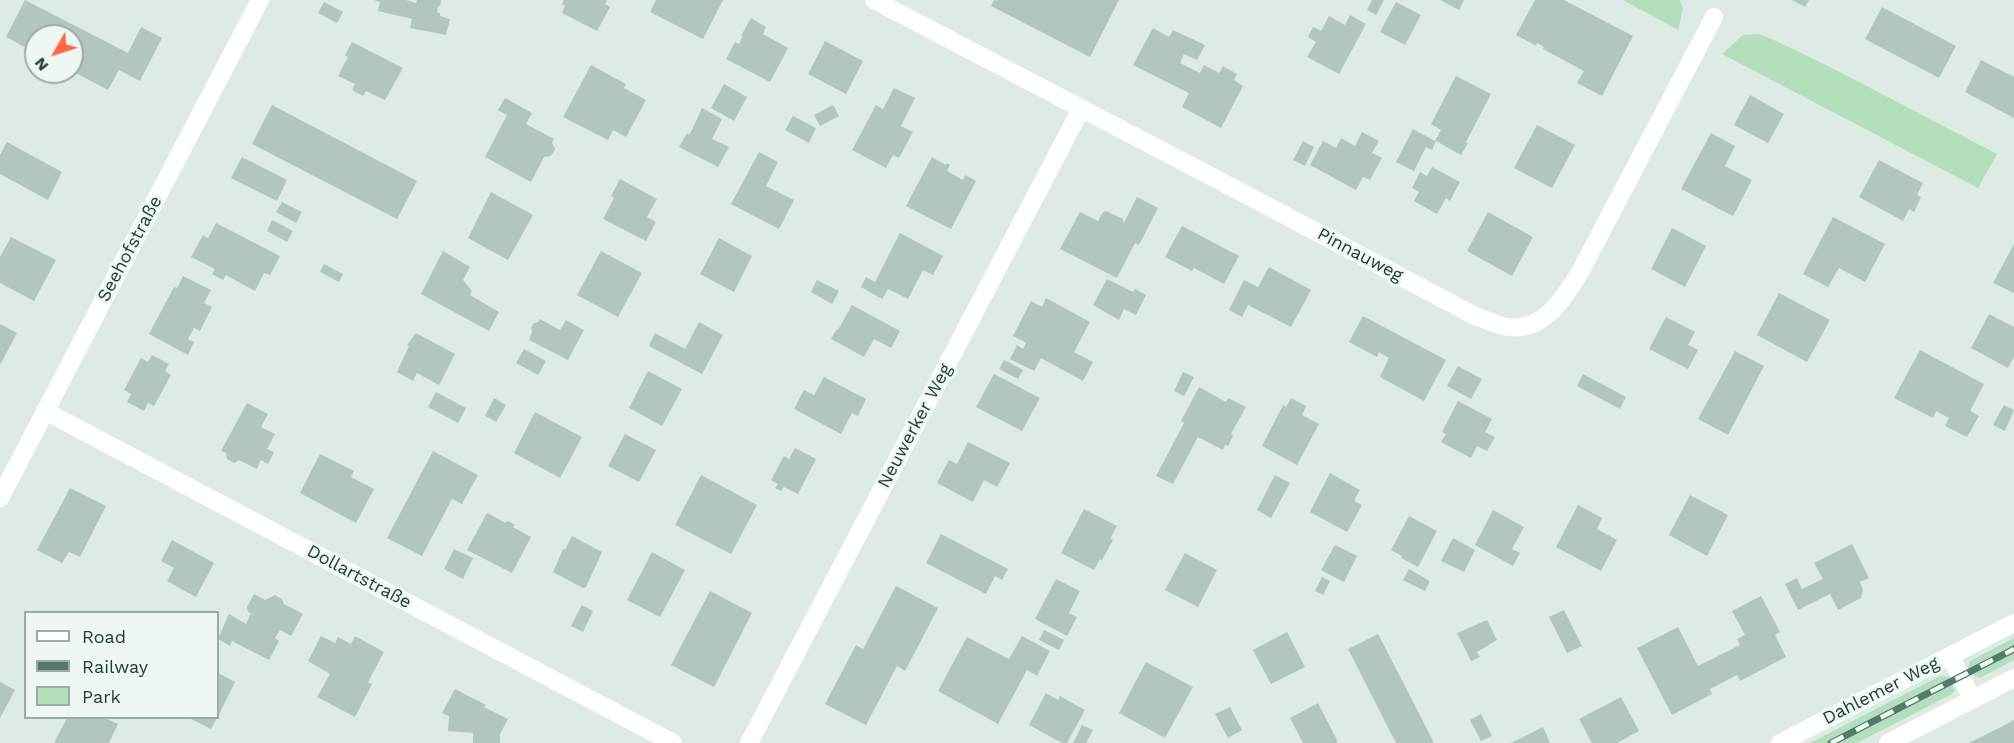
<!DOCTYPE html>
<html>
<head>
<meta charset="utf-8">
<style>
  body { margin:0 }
  #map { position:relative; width:2014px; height:743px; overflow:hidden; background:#ddebe4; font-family:"Work Sans",sans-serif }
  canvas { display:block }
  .legend { position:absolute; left:24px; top:611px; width:195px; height:108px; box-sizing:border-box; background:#eef7f2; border:2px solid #9baca5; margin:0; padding:8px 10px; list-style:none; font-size:18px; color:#1e3c32 }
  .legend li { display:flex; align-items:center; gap:12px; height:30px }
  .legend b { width:30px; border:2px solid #9baca5 }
  .north { position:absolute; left:24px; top:24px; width:60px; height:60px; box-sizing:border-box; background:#eef7f2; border:2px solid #9baca5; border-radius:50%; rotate:231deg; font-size:16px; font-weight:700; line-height:24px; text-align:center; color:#1e3c32 }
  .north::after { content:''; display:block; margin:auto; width:21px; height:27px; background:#ff6847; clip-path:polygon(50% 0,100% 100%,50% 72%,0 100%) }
</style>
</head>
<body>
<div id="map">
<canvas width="2014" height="743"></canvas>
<ul class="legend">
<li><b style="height:8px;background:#fff"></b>Road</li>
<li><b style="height:8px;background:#57786d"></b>Railway</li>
<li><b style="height:16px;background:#b4dfbc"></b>Park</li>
</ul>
<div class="north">N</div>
</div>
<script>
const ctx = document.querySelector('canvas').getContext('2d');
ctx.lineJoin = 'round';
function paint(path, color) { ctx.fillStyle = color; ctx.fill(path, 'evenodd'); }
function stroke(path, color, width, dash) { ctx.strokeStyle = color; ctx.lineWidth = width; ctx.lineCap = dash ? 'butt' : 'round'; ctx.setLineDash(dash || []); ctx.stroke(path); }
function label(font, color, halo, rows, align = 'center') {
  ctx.font = font + ' "Work Sans",sans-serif'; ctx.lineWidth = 6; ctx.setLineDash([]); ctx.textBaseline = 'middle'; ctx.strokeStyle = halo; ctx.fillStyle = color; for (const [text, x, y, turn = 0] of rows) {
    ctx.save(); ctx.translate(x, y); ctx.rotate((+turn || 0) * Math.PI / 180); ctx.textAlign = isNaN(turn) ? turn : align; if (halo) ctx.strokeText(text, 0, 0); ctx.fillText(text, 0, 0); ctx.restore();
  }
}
paint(new Path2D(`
  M1623,0H1680L1683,9L1678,30Z
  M1758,34L1772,39L1830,67L1997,154L1978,188L1722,54L1743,35Z
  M2014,638V660L1980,678L1975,676L1968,667L1970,661Z
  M1940,676L1949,677L1955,691L1952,694L1857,743H1810Z`), '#b4dfbc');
paint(new Path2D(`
  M25,0L128,53L141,27L162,38L140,81L119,70L108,90L72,71V36H36V53L6,37Z
  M374,0H406L416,3L417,0H441L440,6H438L437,12L440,13V16L450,19L446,35L410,28L412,19L378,11L380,2Z
  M564,0H607L605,4L610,7L597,31L562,13L565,6L562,4Z
  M656,0H723L703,39L650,12Z
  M994,0H1119L1090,57L991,6Z
  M1372,0H1384L1376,15L1367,10Z
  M1440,0H1464L1459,10Z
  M1535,0H1564L1633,36L1602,96L1577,83L1584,71L1543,49L1544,47L1537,43L1536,46L1516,35Z
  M1792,0H1809L1805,7Z
  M324,2L343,12L337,23L318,13Z
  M1396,2L1421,15L1405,45L1380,32Z
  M1882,7L1956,46L1939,78L1865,39Z
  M1350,15L1366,24L1339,74L1307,57L1316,42L1308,37L1313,27L1321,31L1329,16L1345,25Z
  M751,18L766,27L763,34L788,48L770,82L726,59L735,42L739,44L743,36H741Z
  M1153,28L1169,37L1173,30L1205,45L1197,60L1184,54L1180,63L1200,73L1204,65L1219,73L1223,66L1237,74L1234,80L1243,86L1221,128L1182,107L1189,93L1133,65Z
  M825,41L863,61L846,94L808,74Z
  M352,42L403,68L385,100L366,91L363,96L352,90L355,84L338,76L348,57L345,55Z
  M1981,60L2014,77V118L1965,92Z
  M591,65L626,84L624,88L646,100L626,137L613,130L608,140L563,117Z
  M1456,76L1491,94L1466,142L1468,143L1461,155L1436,141L1432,150L1426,147L1414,171L1396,162L1413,129L1435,141L1441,130L1431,124Z
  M724,84L747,97L734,121L711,108Z
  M894,88L915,98L901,126L913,132L899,158L893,155L886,168L852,150L876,105L883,109Z
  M1750,95L1784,114L1768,143L1734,125Z
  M505,98L532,113L526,124L554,139L552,143L555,149L551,156L544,157L531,182L485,157L507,115L498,110Z
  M272,105L417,181L397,219L252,144Z
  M833,105L839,116L820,126L814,115Z
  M702,108L722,119L712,139L729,147L718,167L679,147L687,133L689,135L692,130Z
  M793,116L816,128L809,143L785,130Z
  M1537,125L1575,145L1552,188L1514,168Z
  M1362,132L1379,141L1372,153L1382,158L1370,180L1363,177L1356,190L1310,165L1323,141L1336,148L1341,138L1355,146Z
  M1711,133L1735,146L1725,166L1752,180L1733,216L1681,189Z
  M1303,141L1314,147L1305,166L1293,160Z
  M7,142L62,172L48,200L0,174V155Z
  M759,152L778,162L766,186L794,200L779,229L731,204Z
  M242,157L287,180L277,201L231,178Z
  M932,157L946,165V163L950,165L947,171L963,180L965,175L976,181L951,229L906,206Z
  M1879,160L1923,183L1917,195L1921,197L1914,212L1909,209L1903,221L1859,197Z
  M1432,167L1460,182L1450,201L1446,198L1437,214L1414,201L1419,192L1412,188L1420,172L1427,176Z
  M620,179L657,199L647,217L656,222L646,241L603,219L614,198L611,196Z
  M491,192L533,215L508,260L468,238Z
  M1137,197L1158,208L1139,245L1135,243L1117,278L1060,249L1080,212L1098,221L1103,212L1106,211L1123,219L1124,223Z
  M282,202L302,212L296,223L276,212Z
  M1488,212L1533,237L1512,276L1467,251Z
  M1833,217L1885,244L1865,282L1839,268L1828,287L1803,274Z
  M272,220L293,231L287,242L267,231Z
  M216,223L280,256L270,275L264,273L255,291L226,275L223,280L212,274L215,269L191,257L203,235L208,238Z
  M1182,226L1239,256L1224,284L1194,268L1192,271L1165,257Z
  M1672,228L1706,246L1685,287L1651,269Z
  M900,233L943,256L933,275L923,270L908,299L888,289L882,299L861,287L866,277L875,282Z
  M11,237L56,260L34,301L0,283V257Z
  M719,238L752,256L734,292L700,274Z
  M2014,244V293L1993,283Z
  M443,251L470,267L463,280L472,291L470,295L499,312L489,331L421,294Z
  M601,251L642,273L618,317L577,295Z
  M324,264L343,274L339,282L320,272Z
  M1269,267L1311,290L1291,327L1248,305L1242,317L1229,310L1244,280L1258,287Z
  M183,276L211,290L204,303L212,307L200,331L194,328L188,339L194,342L188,355L149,334L174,287L177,288Z
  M1107,279L1133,292L1135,289L1146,295L1136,315L1124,309L1119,320L1093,305Z
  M817,280L839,291L832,304L811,292Z
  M1779,293L1830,320L1807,362L1757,335Z
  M1046,298L1090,322L1074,352L1093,362L1083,381L1041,358L1034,371L1010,359L1017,345L1023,349L1026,343L1013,336L1031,301L1042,307Z
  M852,305L900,331L891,348L874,339L864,357L831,339L837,329L838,330Z
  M1989,314L2014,327V357L2008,368L1971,348Z
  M1363,316L1446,360L1424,401L1380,377L1389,358L1379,352L1377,357L1349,342Z
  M1666,317L1695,332L1688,345L1698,350L1688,369L1649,349Z
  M540,319L560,330L566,320L584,330L568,360L529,340L532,332L531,328L534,323L538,322Z
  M699,322L723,335L702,374L649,346L655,333L685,349Z
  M0,324L17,333L0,365Z
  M416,333L455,354L439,385L417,373L413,381L397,372L409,346L407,345Z
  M524,349L546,361L538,375L516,363Z
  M1920,350L1984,384L1970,411L1979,416L1967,437L1945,426L1949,418L1936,411L1933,418L1894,398Z
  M1735,351L1764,366L1728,435L1698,419Z
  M152,355L169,364L165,371L171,375L154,406L148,403L144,411L127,402L131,394L124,390L141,358L148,362Z
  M1004,360L1023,370L1018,379L999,369Z
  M1458,366L1482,379L1471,399L1447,386Z
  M648,371L682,389L662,426L629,408Z
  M1183,372L1194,377L1184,396L1174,391Z
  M994,374L1040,398L1022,431L976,407Z
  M1583,374L1626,397L1620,409L1577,386Z
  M824,377L866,399L858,416L852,413L841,434L794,409L804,390L814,395Z
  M1199,387L1226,402L1228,398L1246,407L1231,434L1233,436L1228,446L1225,445L1223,450L1198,437L1173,484L1156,476L1184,423L1181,421Z
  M436,392L466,408L458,423L428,407Z
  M494,398L506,405L496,422L485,416Z
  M1291,398L1306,406L1302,415L1319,424L1297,465L1262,446L1283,405L1286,407Z
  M1458,401L1492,419L1485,432L1495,437L1487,451L1477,446L1471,458L1441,442L1446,434L1442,432Z
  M247,403L268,414L261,427L275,434L267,449L274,452L268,464L261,460L257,469L239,460L234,463L227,459L226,453L221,451Z
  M2004,405L2014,410L2005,431L1993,425Z
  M535,412L582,437L560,478L514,453Z
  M625,434L656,450L639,482L608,466Z
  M968,442L1010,463L997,487L984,480L973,502L937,483L949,460L957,464Z
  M795,448L816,459L798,494L784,487L781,491L775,488L778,484L771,480L784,456L789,459Z
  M433,451L478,475L462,504L452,499L422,556L387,538Z
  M320,454L354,471L351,477L374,489L356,523L300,493Z
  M1330,473L1360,490L1354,501L1362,505L1347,532L1310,512Z
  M701,475L757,505L731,554L675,525Z
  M1275,475L1290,483L1271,518L1257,510Z
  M70,488L106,506L80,557L69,552L62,563L37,550Z
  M1690,495L1728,515L1707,556L1669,535Z
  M1578,505L1602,518L1597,529L1617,540L1601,571L1556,547Z
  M1084,509L1117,526L1110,539L1113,540L1102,560L1100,559L1094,570L1061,553Z
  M1493,510L1524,527L1512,549L1520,553L1513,566L1475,545Z
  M487,513L506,523L507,521L510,522L515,525L513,527L531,537L512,573L467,550Z
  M1409,516L1437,531L1418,567L1401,558L1402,556L1391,550Z
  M941,534L1008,569L1002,580L995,576L986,594L926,563Z
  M572,536L602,552L586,587L583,588L553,572L563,549L565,550Z
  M1453,538L1475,550L1464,572L1441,561Z
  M172,540L214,563L196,597L167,581L174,568L161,561Z
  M1852,544L1869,578L1860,582L1863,589L1861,598L1838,610L1830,594L1798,610L1785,584L1797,578L1802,589L1823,579L1814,563Z
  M1335,545L1357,556L1344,582L1321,570Z
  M454,549L473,558L463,579L444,569Z
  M652,552L685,570L660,617L627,600Z
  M1185,553L1217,570L1198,607L1165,590Z
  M1409,569L1430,581L1425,591L1403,580Z
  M1322,577L1330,581L1323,595L1315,591Z
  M1056,579L1080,591L1069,613L1077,617L1067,636L1035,619Z
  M896,586L938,608L905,671L897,666L866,725L825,704L856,645L863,649Z
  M710,591L752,613L714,687L671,665Z
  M254,594L265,600L275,595L282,599L284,604L303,614L291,636L280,630L275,638L279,641L269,660L232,641L230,646L218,639L229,614L246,624L251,613L248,612L247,607Z
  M1761,596L1780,632L1775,635L1786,657L1740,681L1737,675L1710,689L1712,694L1672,715L1637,648L1678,627L1698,666L1740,645L1737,639L1745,635L1732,611Z
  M582,605L593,611L583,632L571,626Z
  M1564,610L1582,646L1567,653L1549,617Z
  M1487,620L1497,640L1477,652L1480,657L1471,661L1457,633Z
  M1044,630L1064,640L1059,650L1039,640Z
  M1287,632L1305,667L1271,684L1253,650Z
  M1378,634L1406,688L1434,743H1396L1348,649Z
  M321,636L335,643L338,637L351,644L355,636L384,652L368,682L372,684L355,717L317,697L330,674L308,661Z
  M1022,636L1050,651L1037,676L1027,670L998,724L938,691L967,637L1009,659Z
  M1146,662L1193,687L1165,738L1119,713Z
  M218,673L235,682L218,717Z
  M0,682L15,690L0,718Z
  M455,689L486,705L484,707L508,719L500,734V743H473V733L448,731L449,716L442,713Z
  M1046,693L1058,700L1060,696L1085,710L1067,743H1062L1029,725Z
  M1621,697L1639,731L1617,743H1592L1579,719Z
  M1318,703L1338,742L1335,743H1303L1290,718Z
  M1230,707L1242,730L1228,738L1215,714Z
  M1481,714L1492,736L1481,741L1470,720Z
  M67,718H105L118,724L109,743H54Z
  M189,718H217L211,729Z
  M2014,720V743H1969L2003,726Z
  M1082,725L1093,730L1086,743H1073Z
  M1543,727L1550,743H1511Z`), '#b3c6bd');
stroke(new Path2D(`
  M874,0L1222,182L1475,316C1484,319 1493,323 1502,326C1541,335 1561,302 1579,274L1714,17
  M45,411L673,743
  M1950,656L1973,700
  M749,743L1081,109
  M1888,743L2014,678`), '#fff', 18);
stroke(new Path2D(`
  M0,498L260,0`), '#fff', 18);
stroke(new Path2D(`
  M1780,743L2014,623`), '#fff', 18);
const rail = new Path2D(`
  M1831,743L2014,649`);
stroke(rail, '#57786d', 7);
stroke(rail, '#eef7f2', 4.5, [14]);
label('18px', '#1e3c32', '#eef7f2', [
  ["Seehofstraße",130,249,-62],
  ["Pinnauweg",1360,255,28],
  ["Neuwerker Weg",915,426,-62],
  ["Dollartstraße",359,577,28],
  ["Dahlemer Weg",1881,691,-27]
]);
</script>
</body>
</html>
